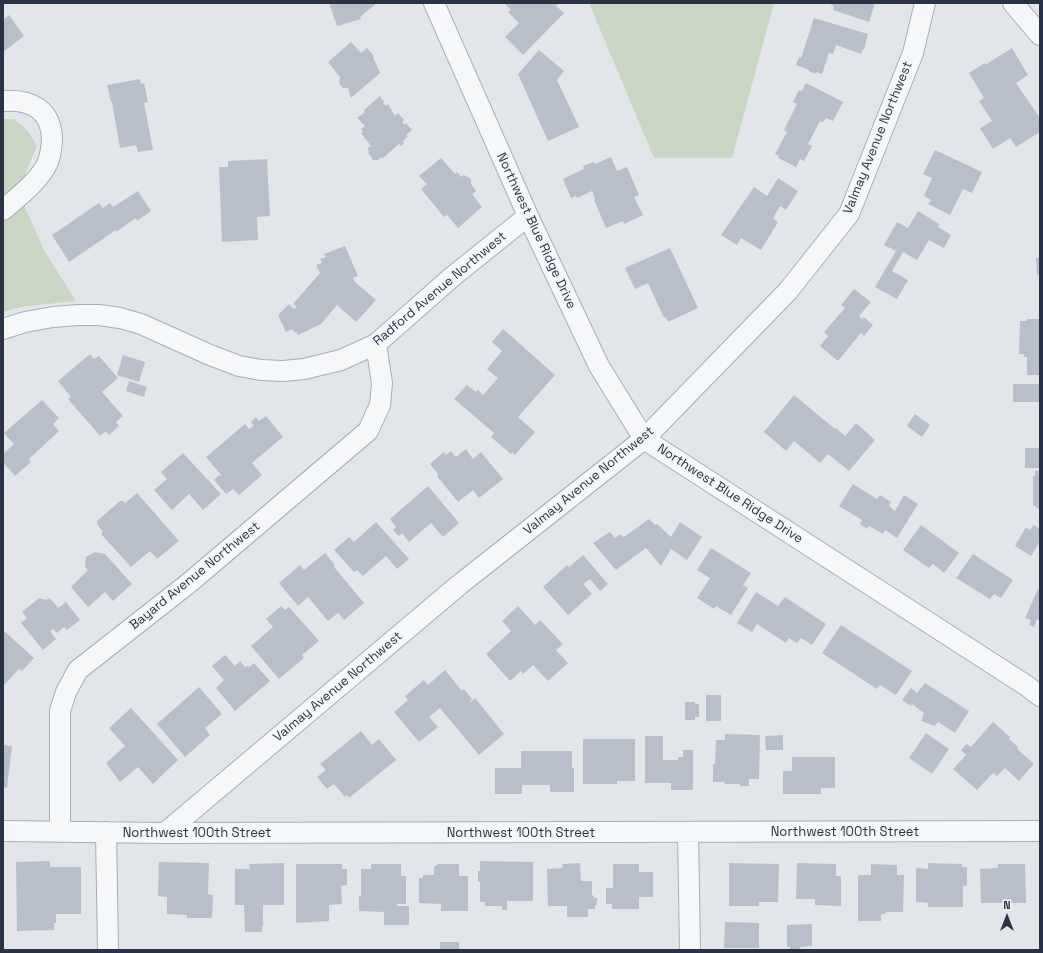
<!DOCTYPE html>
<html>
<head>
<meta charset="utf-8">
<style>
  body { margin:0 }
  #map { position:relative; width:1043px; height:953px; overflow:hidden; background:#e2e6eb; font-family:"Space Grotesk",sans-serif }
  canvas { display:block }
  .frame { position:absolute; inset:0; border:4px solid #293345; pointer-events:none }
  .north { position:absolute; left:987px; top:897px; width:40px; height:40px; -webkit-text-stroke:3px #f2f5f8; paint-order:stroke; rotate:0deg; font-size:11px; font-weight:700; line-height:16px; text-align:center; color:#293345 }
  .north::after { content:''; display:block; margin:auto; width:14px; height:18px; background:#293345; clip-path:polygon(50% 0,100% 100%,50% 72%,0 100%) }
</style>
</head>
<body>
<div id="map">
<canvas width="1043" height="953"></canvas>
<div class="frame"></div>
<div class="north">N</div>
</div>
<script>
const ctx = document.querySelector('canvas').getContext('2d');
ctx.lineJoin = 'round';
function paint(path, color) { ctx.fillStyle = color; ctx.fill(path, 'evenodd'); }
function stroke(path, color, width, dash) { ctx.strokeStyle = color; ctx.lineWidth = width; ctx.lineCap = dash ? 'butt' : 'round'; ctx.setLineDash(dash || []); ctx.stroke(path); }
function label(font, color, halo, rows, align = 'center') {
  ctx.font = font + ' "Space Grotesk",sans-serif'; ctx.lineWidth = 3; ctx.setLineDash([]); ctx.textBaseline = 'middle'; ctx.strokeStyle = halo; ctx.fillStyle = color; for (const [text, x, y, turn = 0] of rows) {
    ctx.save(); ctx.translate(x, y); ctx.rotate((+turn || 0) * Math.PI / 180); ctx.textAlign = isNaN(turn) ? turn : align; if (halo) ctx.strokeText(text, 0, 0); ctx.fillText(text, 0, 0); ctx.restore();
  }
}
paint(new Path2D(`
  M589,3H774L732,158H654Z
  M3,119H14L28,131L37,146L26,172L24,205L44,250L76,301L20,307L3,312Z`), '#c8d6c3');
paint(new Path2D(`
  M329,3H377L360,17L361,19L337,26Z
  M504,3H559L556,6L564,13L523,55L505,37L519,23L508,12L511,10Z
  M832,3H875L869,22L833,10L834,6L831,5Z
  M9,15L24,36L3,52V20Z
  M814,18L868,34L864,49H863L861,54L836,45L833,54L829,53L822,74L816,72L815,74L809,71V70L796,65L799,57L801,58Z
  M351,42L361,53L367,48L374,56L373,57L380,73L351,98L348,88H343L339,83L340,77L328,62Z
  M1012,48L1028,75L1016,83L1040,118V132L1016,147L1010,138L993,149L980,128L992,121L979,101L984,98L969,73L985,63V65Z
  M539,50L564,71L557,80L579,127L548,141L518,74Z
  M140,79L141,84L144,83L148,102L144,103L153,150L138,152L136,145L120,148L112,102H111L107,85Z
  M806,83L843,102L833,121L826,118L823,122L820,121L808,144L812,146L804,161L800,159L796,167L778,158L779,156L775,154L787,132L784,130L797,104L793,102L799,90L802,91Z
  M380,96L384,102L383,103L386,106L388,104L395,116L398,113L404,120L402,122L405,125L406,123L412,130L406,135L408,136L403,141L404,143L401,146L399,144L382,159L381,157L378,160H373L369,154L368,148L371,146L361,133L363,132L361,129L365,126L357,118L365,112L364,110Z
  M935,150L982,172L972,193L963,189L950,215L928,204L931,200L924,196L932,178L923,174Z
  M611,157L617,171L627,167L639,195L634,197L643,215L624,224L623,221L606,228L594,200L595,199L592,191L577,198L576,196L571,198L563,179L584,169L583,166L594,162L595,164Z
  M441,158L455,174L457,172L461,177L464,175L471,179V184L476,191L472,194L482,207L458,228L447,215L444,217L421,189L427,184L419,176Z
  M267,159L270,216L257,217L258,240L222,242L219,167H228V161Z
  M778,178L798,191L786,210L780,206L773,218L778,222L761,250L741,238L737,245L721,235L754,187L767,196Z
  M138,191L151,211L137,221L136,218L116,232V230L69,262L52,235L99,203L103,208L110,203L113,207Z
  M918,211L939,224L938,227L951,235L944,248L929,240L917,260L903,252L892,271L908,280L897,299L875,287L896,251L884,245L897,222L908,228Z
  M345,246L358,276L353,278L355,282L376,300L356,322L337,305L321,324L298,335L296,331L295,333L292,329L286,332L278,315L289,304L294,309L297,307L293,304L320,273L316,265L322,263L320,259L326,257L324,254Z
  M670,248L698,308L668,322L666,317L664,318L648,283L635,289L625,268Z
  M1036,258H1040V275H1037Z
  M854,289L871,302L859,316L862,319L864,317L873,325L864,336L861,333L838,361L820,346L828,336L824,332L845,308L841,305Z
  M1027,319H1040V375H1027V357H1024V354H1019L1020,321H1027Z
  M503,329L555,375L518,417L535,432L515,455L512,452L511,454L491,437L494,433L454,399L467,385L476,392L478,390L483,395L498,378L487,369L502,351L492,342Z
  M90,354L94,359L99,356L118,378L102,392L123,416L116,422L119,426L109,435L106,431L100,436L68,399L71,397L58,381Z
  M123,355L145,362L139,382L117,375Z
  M129,381L147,387L144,397L126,391Z
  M1013,384H1040V402H1013Z
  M794,395L835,429L836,428L845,436L856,423L875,440L849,471L828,454L820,463L794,441L786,451L764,432Z
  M42,400L59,418L53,424L59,431L29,459L31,462L15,476L3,462V454L14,444L4,433Z
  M915,414L930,425L922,437L907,426Z
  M266,416L283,437L252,463L262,475L239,495L233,489L226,494L214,480L219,475L222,476L206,457L245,424L249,429L254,426L251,422L256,417L259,421Z
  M1025,448H1040V468H1025Z
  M466,449L473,459L481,452L503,479L479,498L473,490L458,502L437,476L438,474L430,464L444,452L446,455L451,451L456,457Z
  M183,453L221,494L203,510L189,494L172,510L154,490L167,479L161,472Z
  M1035,471H1040V510L1033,505V476H1035Z
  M853,484L877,499L880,495L891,502L889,506L895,511L904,495L918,504L897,538L885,530L883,534L869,526L867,529L860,524L862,520L839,506Z
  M428,486L459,523L443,537L431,523L409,542L402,533L399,536L393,530L396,527L390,519Z
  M137,493L179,541L157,559L150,551L131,567L101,534L103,532L97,524V521L120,501H123L125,503Z
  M649,519L655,525L657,524L671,537L680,522L702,537L687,560L671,549L661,566L646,548L616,570L593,543L610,532L615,538L620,534L624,537Z
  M376,522L409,559L397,569L386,556L363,576L357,570L354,572L334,550L349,537L354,542Z
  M921,525L959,553L944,573L933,564L929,568L903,550Z
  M1034,525L1040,529V541L1031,556L1015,546L1026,527L1030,530Z
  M711,548L751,573L743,585L748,588L731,615L716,606L714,609L697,598L710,578L697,570Z
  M95,552L105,554L132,584L113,601L105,592L88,607L71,587L88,570L85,567L86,557Z
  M325,553L335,565L334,567L364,603L344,620L338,613L328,621L308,597L298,606L279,583L300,565L304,570Z
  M973,554L1013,580L1001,598L994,594L990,599L956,578Z
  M583,555L608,584L600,591L590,579L583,584L592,594L568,615L543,587L567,565L569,567Z
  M1038,589H1040V621L1037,619L1034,627L1029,625L1031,620L1025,618Z
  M756,592L778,606L785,597L826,624L812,645L801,638L797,643L789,638L786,643L757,624L752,632L737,623Z
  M39,598L46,600L50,598L58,608L66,602L80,620L67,630L64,627L57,633L53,629L50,631L56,639L43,650L21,623L27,618L22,612Z
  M281,606L285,610L289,607L319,641L302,655L304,658L279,679L251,646L273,627L266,619Z
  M518,606L535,625L540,620L563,644L556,650L568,663L548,681L533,665L523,674L521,671L510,681L486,654L511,631L502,621Z
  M841,625L912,671L896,695L880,685L877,689L822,653Z
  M3,630L34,658L22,671L19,669L3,686Z
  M225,655L235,666L240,661L245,667L247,666L249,667L254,663L270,681L235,711L216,688L224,680L212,666Z
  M445,670L462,691L464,689L472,699L470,701L471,702L475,698L504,734L479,755L440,708L429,717L438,727L419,742L394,712L408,700L405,696L424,680L428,685Z
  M925,683L969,711L955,733L938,722L935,726L921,721L924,713L912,704L911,706L902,700L911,688L917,693Z
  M199,687L222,714L205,728L210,735L185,757L157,724Z
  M706,695H721V721H706Z
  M685,702H695V704H699V717H695V720H685Z
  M131,708L178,760L153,784L138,767L120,782L106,763L125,746L109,728Z
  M993,722L1010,737L1009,739L1018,747L1017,749L1034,764L1019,781L1005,768L997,776L993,773L977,790L953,769L966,755L961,750L967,744L971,747Z
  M361,731L372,745L379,739L396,760L349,798L347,795L345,797L334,784L327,789L317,777L326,770L320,764Z
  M926,733L949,749L932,774L909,758Z
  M725,734L760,735L759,779H749V786H740V784H725L724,782H713V764H715L716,740H725Z
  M783,735V750H766L765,736Z
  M645,736H663V760H678V757H683V750H693V790H671V783H645Z
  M583,739H635V781H617V784H583Z
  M3,745L12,746L7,788L3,787Z
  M521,751H572V768H574V792H550V785H522V794H495V768H521Z
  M792,757H835V788H821V794H783V771H792Z
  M50,861V867H81V914H56V923H54V930L17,931L16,862Z
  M480,861L533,862V901H507V910H502V906H485V902H480V882H478V871H480Z
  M159,862L209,863L208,894L213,895L212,918H187V915L167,914V897L158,896Z
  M284,863V905H263V926H262V932H245L244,905H235V869H250L249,864Z
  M580,863L581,881H592V896L594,895V898H597V905H595V909H588V917H567V906H548L547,869L563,868L562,864Z
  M729,863L779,864L778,902H759V906H729Z
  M797,863L836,864V876H841V906L815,905V899H796Z
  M928,863L962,864V867H967V886H963V907H928V903L916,902V868L928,869Z
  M296,864H342V869H347V885L341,886L342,904L329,905V921L296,923Z
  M371,864H401V876H406V904H397V906H409V925H384V912L359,911V896H361V869H371Z
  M437,864H459V876H468V911H441V904L419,903V878H423V875H434V866H437Z
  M613,864H639V872H653V897H639V909H612V904H606V888H613Z
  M871,864L897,865V875H904L903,912H886L885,914H881V921H858V875H871Z
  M998,864H1025L1026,903H981L980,869L998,868Z
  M725,922L759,923V948H724Z
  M812,924V946L800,947V950H790V947H787V925Z
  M440,942H459V950H440Z`), '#b9bfca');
const minor = new Path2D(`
  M434,3L528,216L599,366L644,439L1027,686L1040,696
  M1013,3L1040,35
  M3,101C32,99 52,110 52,141C51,151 50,160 45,168C34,185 18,197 3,210
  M3,329L25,322L53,317L78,315H99L120,318L141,324L210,355L239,366L261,370L283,371L304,369L341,360L376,344L452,277L528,216
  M3,831L165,833L1040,831
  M60,832V711L66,692L78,670L189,583L368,431L380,405L382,383L376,344
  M106,832L108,950
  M688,832L690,950
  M165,833L459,585L644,439L788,291L849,214L913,53L925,3`);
stroke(minor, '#a7adb6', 22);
stroke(minor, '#f5f7f9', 20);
label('13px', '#293345', '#f2f5f8', [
  ["Valmay Avenue Northwest",878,138,-68],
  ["Northwest Blue Ridge Drive",536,231,65],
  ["Radford Avenue Northwest",440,289,-40],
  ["Valmay Avenue Northwest",589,481,-39],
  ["Northwest Blue Ridge Drive",730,494,33],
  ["Bayard Avenue Northwest",195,576,-39],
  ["Valmay Avenue Northwest",338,687,-40],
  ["Northwest 100th Street",845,832],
  ["Northwest 100th Street",197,833],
  ["Northwest 100th Street",521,833]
]);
</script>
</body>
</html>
